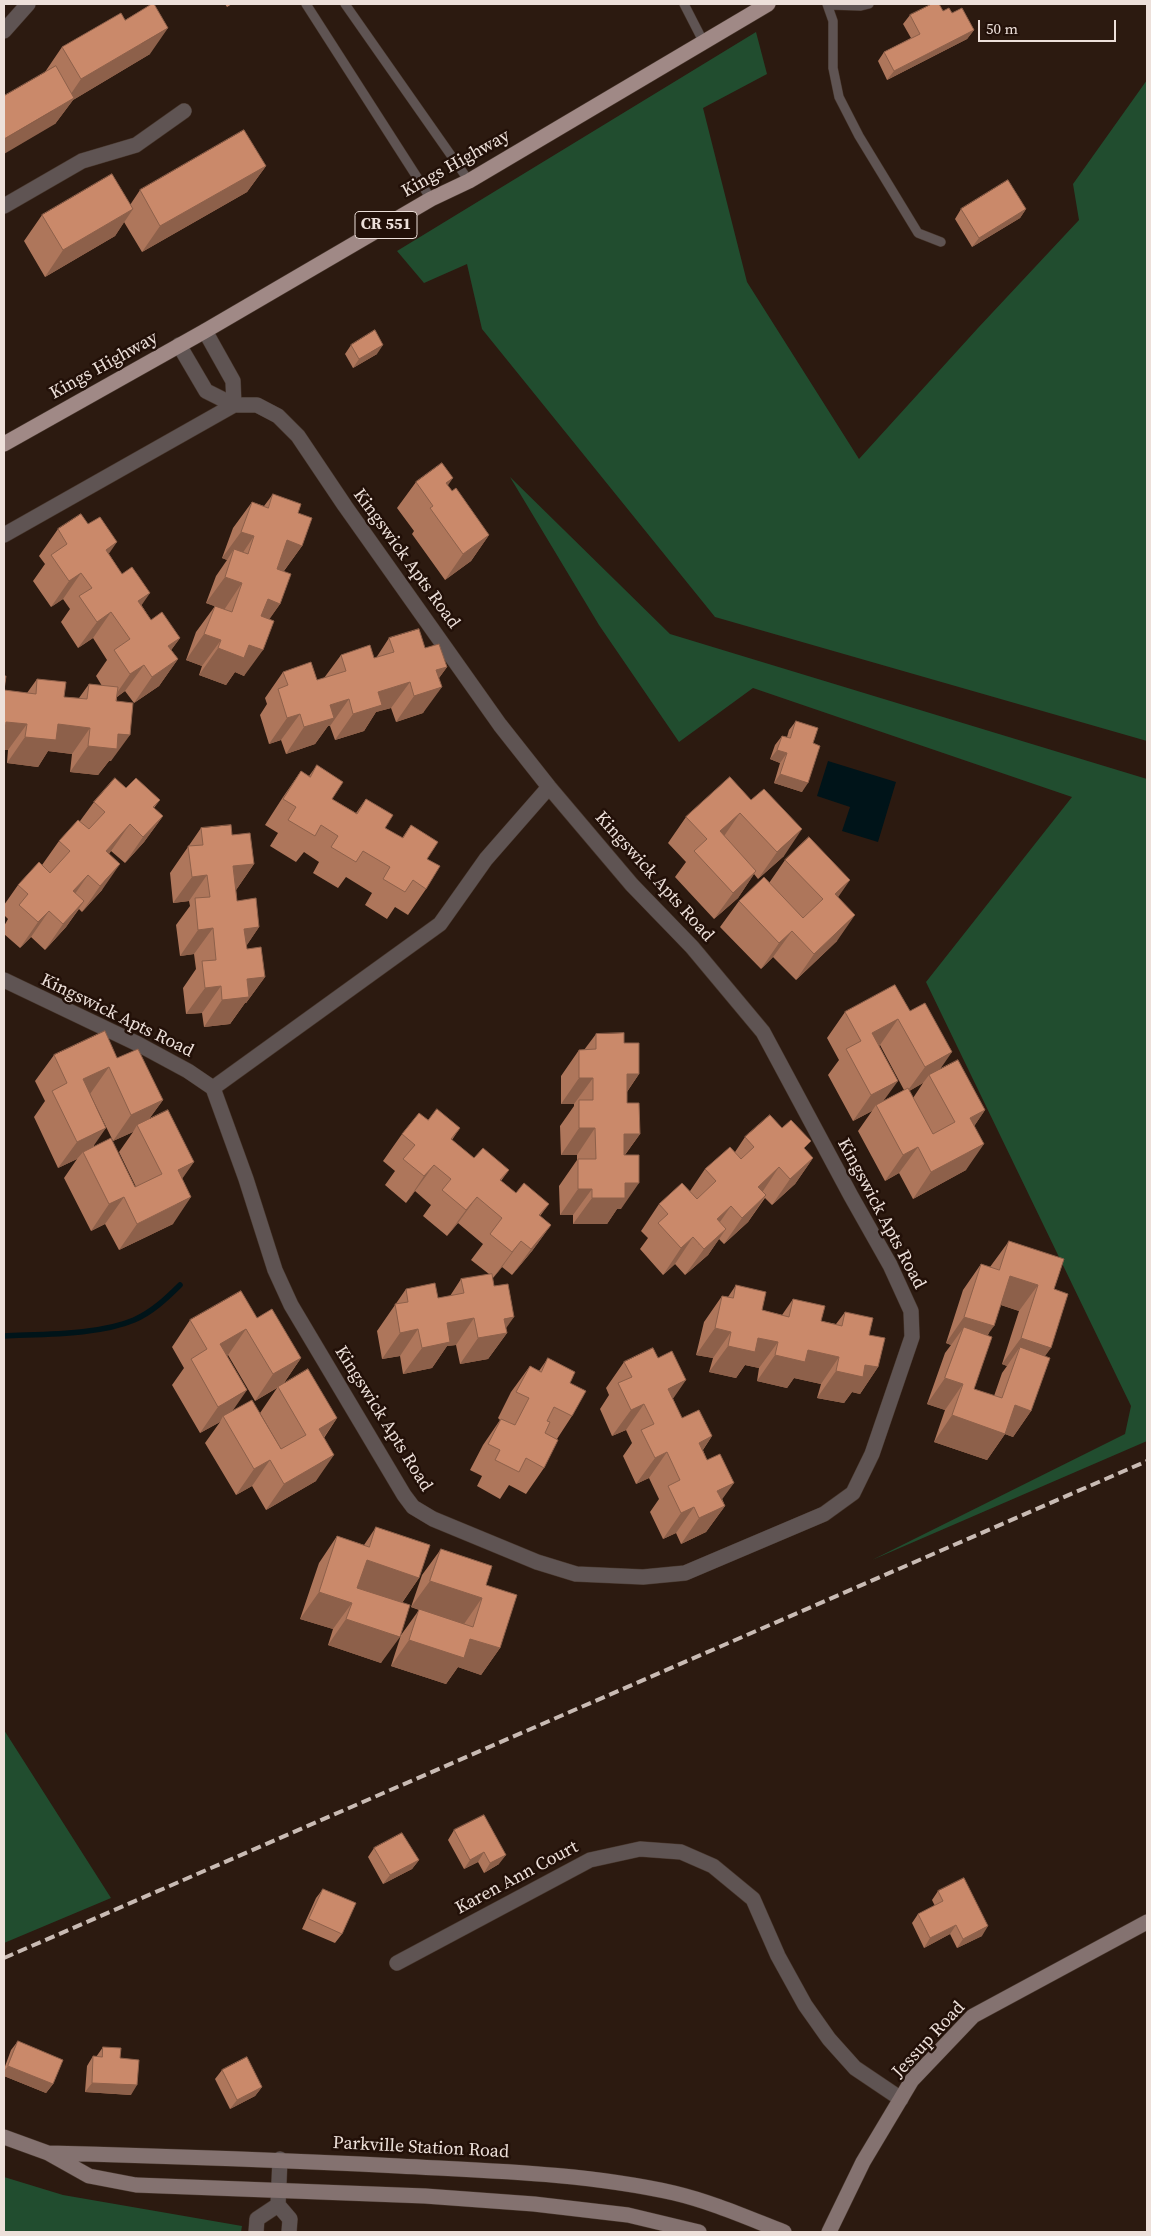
<!DOCTYPE html>
<html>
<head>
<meta charset="utf-8">
<style>
  body { margin:0 }
  #map { position:relative; width:1151px; height:2236px; overflow:hidden; background:#2c1a10; font-family:"Source Serif 4",serif }
  canvas { display:block }
  .frame { position:absolute; inset:0; border:5px solid #ede0da; pointer-events:none }
  .scale { position:absolute; left:978px; top:20px; width:138px; height:22px; box-sizing:border-box; border:2px solid #ede0da; border-top:0; padding-left:6px; font-size:15px; line-height:18px; white-space:nowrap; color:#ede0da; -webkit-text-stroke:4px #221008; paint-order:stroke }
</style>
</head>
<body>
<div id="map">
<canvas width="1151" height="2236"></canvas>
<div class="frame"></div>
<div class="scale">50 m</div>
</div>
<script>
const ctx = document.querySelector('canvas').getContext('2d');
ctx.lineJoin = 'round';
function paint(path, color) { ctx.fillStyle = color; ctx.fill(path, 'evenodd'); }
function stroke(path, color, width, dash) { ctx.strokeStyle = color; ctx.lineWidth = width; ctx.lineCap = dash ? 'butt' : 'round'; ctx.setLineDash(dash || []); ctx.stroke(path); }
function label(font, color, halo, rows, align = 'center') {
  ctx.font = font + ' "Source Serif 4",serif'; ctx.lineWidth = 5; ctx.setLineDash([]); ctx.textBaseline = 'middle'; ctx.strokeStyle = halo; ctx.fillStyle = color; for (const [text, x, y, turn = 0] of rows) {
    ctx.save(); ctx.translate(x, y); ctx.rotate((+turn || 0) * Math.PI / 180); ctx.textAlign = isNaN(turn) ? turn : align; if (halo) ctx.strokeText(text, 0, 0); ctx.fillText(text, 0, 0); ctx.restore();
  }
}
paint(new Path2D(`
  M756,32L767,74L703,108L747,282L859,459L978,328L1079,220L1073,184L1147,80V741L715,617L482,329L467,264L424,283L397,251Z
  M510,477L670,634L1147,779V1441L872,1560L1125,1434L1131,1406L926,982L1072,797L753,688L679,742L599,625Z
  M4,1730L111,1898L4,1943Z
  M4,2177L63,2195L242,2226L241,2232H4Z`), '#214d2f');
paint(new Path2D(`
  M828,761L896,782L878,842L842,831L850,807L817,796Z`), '#001419');
stroke(new Path2D(`
  M4,1336C42,1334 99,1335 134,1320C152,1312 166,1299 180,1285`), '#001419', 5.5);
const lane = new Path2D(`
  M306,4L431,199
  M345,4L469,181
  M684,4L703,41
  M827,4L833,21V68L839,97L859,136L918,233L941,242
  M828,5L861,6L869,4`);
const street = new Path2D(`
  M4,31L28,4
  M4,206L82,161L136,145L184,111
  M179,345L206,391L234,405L233,381L205,331
  M4,535L234,405H257L278,416L298,436L345,506L500,725L549,787L632,885L692,947L763,1032L851,1196L890,1265L911,1311L912,1337L872,1454L853,1493L824,1514L685,1573L643,1577L576,1574L537,1562L433,1519L413,1507L404,1495L291,1305L275,1270L246,1179L213,1088L188,1071L138,1044L4,980
  M213,1088L440,924L486,859L549,787
  M397,1963L590,1860L640,1849L681,1852L713,1866L753,1899L778,1956L805,2005L829,2039L855,2068L901,2099
  M280,2159L278,2205L290,2219L289,2232
  M256,2232L257,2219L278,2205`);
const secondary = new Path2D(`
  M4,2137L48,2153L89,2176L136,2185L425,2196L534,2204L628,2215L699,2232
  M48,2153C165,2156 282,2160 399,2166C491,2171 584,2173 674,2193C712,2202 748,2218 784,2232
  M829,2232L863,2162L912,2080L973,2016L1147,1922`);
const primary = new Path2D(`
  M4,444L205,331L431,199L469,181L768,4`);
stroke(lane, '#47362c', 10);
stroke(street, '#47362c', 16);
stroke(secondary, '#47362c', 16);
stroke(primary, '#47362c', 16);
stroke(lane, '#5f5453', 9);
stroke(street, '#5f5453', 15);
stroke(secondary, '#847270', 15);
stroke(primary, '#a08986', 15);
stroke(new Path2D(`
  M4,1958L1147,1461`), '#c9bbb4', 4, [10, 5]);
paint(new Path2D(`
  M225,4H232L227,7Z
  M943,11L974,30L967,39L887,80L878,61L884,52L911,38L903,24L910,15Z
  M125,20L150,54L73,100L55,124L45,72L62,47Z
  M266,166L247,192L142,252L124,222L115,236L45,277L24,241L42,215L130,205L140,190Z
  M961,209H1026L1020,218L972,247L955,219Z
  M351,345L377,354L353,368L345,354Z
  M416,482L448,486L489,535L471,561L445,580L412,534L414,531L397,508Z
  M273,494L298,513L302,546L284,571L280,604L269,619L244,676L235,672L226,685L199,675L202,666L186,660L196,632L215,606L206,603L216,576L227,560L222,558L233,528L252,502L264,506Z
  M58,529L109,554L151,620L180,638L171,650L178,659L159,686L134,703L125,691L117,697L111,761H109L98,775L70,772L72,754L48,751L38,767L7,763L8,750L4,690L27,693L37,679L64,697L79,698L89,684L102,686L96,676L107,660L93,638L78,648L61,622L70,609L63,599L51,607L33,581L45,564L39,556Z
  M389,638L425,648L447,667L439,678L423,713L396,722L391,708L376,712L364,731L335,740L330,726H328L315,744L286,754L281,740L269,744L260,715L267,704L265,698L283,672L317,680L324,678L341,655L376,658Z
  M796,721L813,743L802,792L774,783L780,763L770,759L775,745L782,736L787,737L789,730Z
  M317,765L332,799L356,813L366,799L385,828L402,838L411,825L427,859L426,889L408,915L395,907L387,919L365,905L372,893L346,877L338,888L313,873L319,862L304,852L296,862L270,846L278,833L265,825L283,797L301,771L309,776Z
  M730,777L784,856L758,879L754,874L738,898L714,919L675,877L686,862L668,843L686,817Z
  M126,788L160,800L154,808L163,816L144,842L125,863L111,851L109,854L102,890L82,912L79,909L66,927L45,950L31,937L20,948L4,934V926L8,919L4,915V905L18,885L42,865L59,841L80,821L94,802Z
  M201,828L232,835L254,864L236,890L237,901L259,927L246,946L247,949L265,977L246,1003H245L230,1024L204,1027L202,1013L186,1014L183,988L196,969L194,954L180,956L176,925L190,906L189,901L173,903L170,873Z
  M785,860L838,897L837,941L796,980L773,957L761,969L720,927L739,901L769,883Z
  M895,985L939,1070L985,1110L974,1126L966,1170L913,1199L899,1173L885,1181L858,1131L872,1111L853,1121L828,1075L839,1060L827,1038L845,1012ZM880,1045L904,1090L883,1101L879,1046ZM923,1083L913,1098L909,1091Z
  M596,1034L624,1043L639,1074L627,1092V1103L640,1134L625,1155L621,1209H617L607,1224H573V1215H560L559,1186L577,1160V1155H561L560,1126L574,1106V1104H561V1076L579,1050H584Z
  M54,1055L117,1058L163,1100L149,1119L182,1179L173,1224L119,1250L105,1224L91,1231L64,1178L77,1159L58,1168L34,1117L45,1101L35,1081ZM90,1094L113,1141L133,1132L119,1152L136,1187H135L94,1146Z
  M428,1120L460,1128L452,1140L474,1158L509,1170L501,1181L516,1193L549,1204L540,1216L551,1225L532,1251L512,1275L502,1267L493,1278L492,1277L507,1333L488,1359L460,1364L456,1345L447,1346L432,1368L403,1374L400,1356L382,1359L377,1331L406,1289L438,1298L450,1296L461,1279L489,1274L471,1260L483,1244L458,1223L447,1236L423,1216L431,1205L415,1191L406,1203L385,1185L395,1171L383,1161L402,1134Z
  M782,1128L805,1150L813,1158L795,1184L772,1205L765,1198L748,1222L724,1244L719,1239L708,1255L685,1275L675,1264L663,1275L640,1249L648,1238L641,1231L659,1204L690,1191L705,1169L735,1152L745,1137Z
  M1009,1241L1054,1289L1045,1356L1031,1411L1013,1437L1005,1434L987,1460L934,1442L945,1410L927,1404L945,1353L951,1345L946,1343L963,1290L981,1264L990,1267ZM1001,1305L1019,1311L1002,1364L1007,1366L1002,1373L994,1396L974,1389L988,1335Z
  M736,1285L762,1310L782,1315L793,1299L821,1321L836,1324L845,1312L869,1335L878,1367L860,1394L852,1392L844,1403L817,1398L821,1384L794,1378L787,1388L757,1381L759,1368L745,1365L736,1378L709,1372L713,1358L696,1355L704,1322L722,1296L728,1297Z
  M257,1318L301,1358L284,1383L337,1418L324,1438L316,1481L266,1510L252,1486L236,1495L205,1443L220,1422L200,1433L172,1385L184,1368L172,1347L190,1320ZM228,1355L255,1401L277,1388L260,1413L281,1449L232,1411L227,1356Z
  M548,1358L570,1383L572,1416L557,1439L544,1468L526,1494L509,1485L500,1499L477,1486L482,1476L470,1470L483,1445L500,1420L498,1418L511,1392L530,1366L539,1371Z
  M624,1362L673,1399L682,1418L712,1436L703,1450L725,1506L706,1532L681,1544L676,1533L663,1539L650,1512L659,1499L649,1478L636,1484L623,1456L632,1443L626,1430L612,1436L600,1409L609,1395L606,1388Z
  M376,1527L419,1578L402,1603L381,1663L328,1645L333,1629L300,1619L319,1563L337,1536L364,1545Z
  M441,1549L486,1585L500,1648L481,1675L458,1667L446,1684L391,1666L401,1635L419,1610L411,1607L422,1575Z
  M454,1830L499,1864L484,1873L478,1862L464,1869L448,1840Z
  M374,1848L419,1860L412,1869L383,1884L368,1857Z
  M323,1889L342,1934L335,1943L302,1929L316,1898Z
  M938,1891L982,1936L957,1948L950,1934L924,1948L912,1923L918,1914L935,1906L932,1900Z
  M18,2041L53,2084L46,2093L4,2076V2069L11,2050Z
  M103,2047L120,2058L131,2095L85,2092L87,2066L93,2056L96,2057Z
  M222,2070L262,2087L255,2096L230,2109L215,2079Z`), '#ae765b');
paint(new Path2D(`
  M168,28L150,54L73,100L55,124L4,154V139L64,104L81,79Z
  M974,30L967,39L887,80L894,71Z
  M266,166L247,192L142,252L160,226Z
  M133,209L115,236L45,277L63,250Z
  M1026,209L1020,218L972,247L979,238Z
  M383,345L377,354L353,368L359,359Z
  M453,478L435,504L446,483Z
  M241,532L254,536L236,563L234,549L227,560L222,558Z
  M489,535L471,561L445,580L463,554Z
  M287,540L302,546L283,572L269,567Z
  M117,542L99,568L106,550Z
  M81,573L63,599L51,607L69,581Z
  M225,577L242,583L224,610L206,603Z
  M150,593L132,619L138,601Z
  M268,599L280,604L262,630L249,626Z
  M111,612L93,638L78,648L97,622Z
  M204,634L221,640L202,666L186,660Z
  M180,638L161,664L168,646Z
  M249,645L263,650L244,676L235,672L226,685L199,675L218,648Z
  M178,659L159,686L134,703L152,677Z
  M144,665L125,691L112,700L130,674Z
  M447,667L430,690L442,687L423,713L396,722L414,696L436,670Z
  M410,682L391,708L376,712L364,731L335,740L353,714L378,692Z
  M349,699L330,726H328L315,744L286,754L304,727L330,705Z
  M300,714L281,740L269,744L287,718Z
  M6,722L27,724L8,750H4V725Z
  M58,724L90,728L72,754L48,751L38,767L7,763L25,737Z
  M118,734L130,735L111,761H109L98,775L70,772L88,746Z
  M777,750L787,753L780,763L770,759Z
  M780,774L808,783L802,792L774,783Z
  M740,813L722,839L720,831Z
  M163,816L144,842L125,863L143,837Z
  M130,824L111,851L87,877L106,851Z
  M802,829L784,856L758,879L777,852Z
  M120,864L102,890L82,912L100,886Z
  M254,864L236,890L233,866Z
  M756,871L738,898L714,919L733,893Z
  M88,875L70,901L55,917L73,891Z
  M207,875L189,901L173,903L192,877Z
  M850,880L832,906L835,894Z
  M84,901L66,927L45,950L63,924Z
  M49,911L31,937L20,948L38,922Z
  M855,915L837,941L796,980L814,954Z
  M259,927L241,954L244,929Z
  M213,928L194,954L180,956L198,930Z
  M792,931L773,957L761,969L779,943Z
  M265,977L246,1003H245L230,1024L204,1027L222,1000L247,979Z
  M221,986L202,1013L186,1014L205,988Z
  M898,1019L880,1045L853,1059L872,1033Z
  M952,1052L934,1078L929,1075L923,1083L906,1093L925,1067Z
  M109,1067L90,1094L83,1079Z
  M627,1074H639L621,1100Z
  M579,1078H593L574,1104H561Z
  M898,1081L879,1107L876,1105L872,1111L853,1121L871,1095Z
  M163,1100L144,1126L137,1125L133,1132L113,1141L131,1115Z
  M985,1110L967,1137L970,1118Z
  M106,1128L88,1154L83,1152L77,1159L58,1168L77,1142Z
  M579,1128H595L577,1155H561Z
  M624,1134H640L621,1160Z
  M984,1144L966,1170L913,1199L931,1172Z
  M918,1147L899,1173L885,1181L903,1155Z
  M813,1158L795,1184L772,1205L790,1179Z
  M194,1162L175,1189L178,1170Z
  M434,1165L415,1191L406,1203L424,1176Z
  M779,1167L761,1194L758,1187Z
  M625,1183H639L621,1209H617L607,1224H573L592,1198Z
  M578,1189H592L573,1215H560Z
  M766,1195L748,1222L724,1244L742,1218Z
  M124,1197L105,1224L91,1231L109,1204Z
  M191,1197L173,1224L119,1250L137,1224Z
  M477,1197L458,1223L447,1236L466,1210Z
  M731,1206L713,1232L698,1245L717,1219Z
  M551,1225L532,1251L512,1275L531,1249Z
  M726,1229L708,1255L685,1275L704,1249Z
  M693,1237L675,1264L663,1275L681,1248Z
  M521,1241L502,1267L493,1278L512,1252Z
  M1010,1276L1038,1285L1019,1311L992,1302Z
  M514,1317L502,1334L507,1333L488,1359L460,1364L478,1338L504,1319Z
  M964,1317L994,1326L975,1352L964,1327L951,1345L946,1343Z
  M474,1318L456,1345L447,1346L432,1368L403,1374L422,1348L447,1323Z
  M715,1328L731,1332L713,1358L696,1355Z
  M246,1329L228,1355L202,1370L220,1344Z
  M418,1329L400,1356L382,1359L400,1333Z
  M758,1338L778,1342L759,1368L745,1365L736,1378L709,1372L728,1346Z
  M1021,1338L1051,1348L1032,1374L1020,1347L1007,1366L1002,1364Z
  M808,1350L839,1357L821,1384L794,1378L787,1388L757,1381L775,1355Z
  M301,1358L283,1384L255,1401L273,1374Z
  M865,1365L878,1367L860,1394L852,1392L844,1403L817,1398L836,1371Z
  M945,1378L963,1384L945,1410L927,1404Z
  M686,1380L668,1406V1389Z
  M247,1390L229,1416H223L220,1422L200,1433L218,1407Z
  M644,1404L626,1430L612,1436L631,1410Z
  M1015,1405L1031,1411L1013,1437L1005,1434L987,1460L934,1442L952,1415Z
  M337,1418L319,1444V1429Z
  M712,1436L694,1463L699,1443Z
  M667,1452L649,1478L636,1484L655,1458Z
  M334,1455L316,1481L266,1510L284,1484Z
  M270,1460L252,1486L236,1495L254,1469Z
  M734,1483L715,1509L717,1491Z
  M725,1506L706,1532L681,1544L699,1518Z
  M694,1507L676,1533L663,1539L681,1513Z
  M367,1560L419,1578L401,1604L348,1586Z
  M430,1581L482,1598L464,1624L411,1607Z
  M319,1592L352,1603L333,1629L300,1619Z
  M346,1619L400,1637L381,1663L328,1645Z
  M470,1639L500,1648L481,1675L458,1667L446,1684L391,1666L409,1640Z
  M484,1852L478,1862L464,1869L470,1860Z
  M506,1855L499,1864L484,1873L490,1863Z
  M419,1860L412,1869L383,1884L390,1875Z
  M956,1925L950,1934L924,1948L930,1938Z
  M988,1926L982,1936L957,1948L963,1939Z
  M8,2066L53,2084L46,2093L4,2076V2071Z
  M92,2083L137,2085L131,2095L85,2092Z
  M262,2087L255,2096L230,2109L237,2100Z`), '#8d604a');
const building = new Path2D(`
  M152,4H154L168,28L81,79L62,47L121,13L125,20Z
  M932,4H939L943,11L949,8L952,13L962,8L974,30L894,71L884,52L920,34L910,15Z
  M56,66L74,98L4,139V96Z
  M244,130L266,166L160,226L140,190Z
  M112,174L133,209L63,250L42,215Z
  M1008,180L1026,209L979,238L961,209Z
  M375,330L383,345L359,359L351,345Z
  M442,463L453,478L446,483L452,491L456,488L489,535L463,554L430,508L433,506L416,482Z
  M273,494L301,504L298,513L312,518L302,546L287,540L277,569L291,574L280,604L268,599L261,616L274,621L263,650L249,645L244,658L218,648L221,640L204,634L215,606L232,612L242,583L225,577L234,549L248,554L254,536L241,532L252,502L268,508Z
  M81,514L88,524L100,517L117,542L106,550L122,574L132,567L150,593L138,601L151,620L162,612L180,638L168,646L178,659L152,677L144,665L130,674L114,650L130,639L111,612L97,622L79,596L92,588L81,573L69,581L51,555L67,544L58,529Z
  M419,629L425,648L439,644L447,667L436,670L442,687L414,696L410,682L378,692L382,705L353,714L349,699L330,705L334,718L304,727L300,714L287,718L278,689L288,685L283,672L311,662L317,680L346,671L341,655L370,645L374,658L394,652L389,638Z
  M4,676H6L4,690L36,694L37,679L66,682L64,697L87,699L89,684L118,687L116,701L133,703L130,735L118,734L117,749L88,746L90,728L58,724L56,740L25,737L27,724L6,722L4,737Z
  M796,721L818,728L813,743L820,746L808,783L780,774L787,753L777,750L782,736L790,738Z
  M317,765L343,782L332,799L357,814L366,799L393,815L385,828L403,838L411,825L438,842L427,859L440,866L426,889L413,880L405,892L383,879L390,867L363,851L356,862L331,847L338,836L321,825L315,836L288,820L296,807L283,799L301,771L310,777Z
  M730,777L751,800L764,789L802,829L777,852L740,813L720,831L756,871L733,893L694,851L707,839L686,817Z
  M115,778L126,788L136,778L160,800L153,807L163,816L143,837L130,824L106,851L120,864L100,886L88,875L73,891L84,901L63,924L49,911L38,922L19,905L28,894L18,885L39,862L50,873L70,851L59,841L78,820L89,829L105,812L94,802Z
  M231,825L232,835L250,833L254,864L233,866L237,901L256,898L259,927L244,929L247,949L261,947L265,977L247,979L249,997L222,1000L221,986L205,988L202,961L216,960L213,928L198,930L195,898L210,897L207,875L192,877L188,846L203,845L201,828Z
  M809,837L850,880L835,894L855,915L814,954L792,931L779,943L739,901L764,877L803,918L823,899L785,860Z
  M895,985L910,1011L925,1003L952,1052L925,1067L898,1019L872,1033L898,1081L871,1095L846,1049L861,1041L845,1012Z
  M105,1031L117,1058L138,1049L163,1100L131,1115L109,1067L83,1079L106,1128L77,1142L52,1091L67,1083L54,1055Z
  M624,1033V1043H639V1074H627V1103H639L640,1134H624V1155H639V1183H625V1198H592V1189H578V1159H596L595,1128H579V1100H593V1078H579V1050L596,1049V1034Z
  M958,1060L985,1110L970,1118L984,1144L931,1172L918,1147L903,1155L876,1105L908,1088L933,1134L955,1122L929,1075Z
  M437,1109L460,1128L451,1139L474,1158L483,1148L509,1170L500,1180L516,1193L524,1183L549,1204L539,1215L551,1225L531,1249L521,1241L512,1252L490,1234L502,1218L477,1197L466,1210L442,1190L451,1179L434,1165L424,1176L403,1159L415,1145L402,1134L419,1113L428,1120Z
  M168,1110L194,1162L178,1170L191,1197L137,1224L124,1197L109,1204L83,1152L111,1138L135,1187L162,1174L137,1125Z
  M770,1115L782,1128L791,1120L811,1141L804,1148L813,1158L790,1179L779,1167L758,1187L766,1195L742,1218L731,1206L717,1219L726,1229L704,1249L693,1237L681,1248L658,1223L668,1214L659,1204L682,1183L697,1199L716,1181L705,1169L730,1147L741,1159L754,1147L745,1137Z
  M1009,1241L1064,1259L1054,1289L1068,1294L1051,1348L1021,1338L1038,1285L1010,1276L994,1326L964,1317L981,1264L999,1270Z
  M492,1274L494,1286L508,1284L514,1317L504,1319L507,1333L478,1338L474,1318L447,1323L450,1342L422,1348L418,1329L400,1333L395,1304L408,1302L406,1289L435,1283L438,1298L464,1293L461,1279Z
  M736,1285L766,1292L762,1310L789,1317L793,1299L825,1306L821,1321L842,1326L845,1312L873,1318L869,1335L885,1338L878,1367L865,1365L863,1377L836,1371L839,1357L808,1350L805,1362L775,1355L778,1342L758,1338L755,1352L728,1346L731,1332L715,1328L722,1296L733,1298Z
  M241,1291L257,1318L272,1309L301,1358L273,1374L246,1329L220,1344L247,1390L218,1407L191,1359L207,1349L190,1320Z
  M964,1327L992,1337L974,1389L1002,1398L1020,1347L1050,1358L1031,1411L1015,1405L1005,1434L952,1415L963,1384L945,1378Z
  M653,1348L658,1358L672,1351L686,1380L668,1389L682,1418L699,1410L712,1436L699,1443L707,1460L720,1454L734,1483L717,1491L725,1506L699,1518L694,1507L681,1513L668,1486L680,1480L667,1452L655,1458L641,1430L654,1424L644,1404L631,1410L618,1383L632,1377L624,1362Z
  M548,1358L575,1372L570,1383L586,1391L572,1416L554,1407L547,1421L550,1422L545,1433L558,1440L544,1468L526,1458L519,1472L495,1460L500,1450L488,1444L501,1419L515,1425L529,1398L516,1392L530,1366L541,1372Z
  M308,1369L337,1418L319,1429L334,1455L284,1484L270,1460L254,1469L223,1416L252,1400L281,1449L306,1435L278,1387Z
  M376,1527L430,1545L419,1578L367,1560L357,1588L410,1605L400,1637L346,1619L352,1603L319,1592L337,1536L369,1547Z
  M441,1549L492,1566L486,1585L517,1595L500,1648L470,1639L464,1658L409,1640L419,1609L473,1627L482,1598L430,1581Z
  M484,1815L506,1855L490,1863L484,1852L470,1860L454,1830Z
  M402,1833L419,1860L390,1875L374,1848Z
  M964,1878L988,1926L963,1939L956,1925L930,1938L918,1914L943,1901L938,1891Z
  M323,1889L356,1903L342,1934L309,1919Z
  M18,2041L63,2060L53,2084L8,2066Z
  M103,2047L121,2048L120,2058L139,2060L137,2085L92,2083L93,2056L102,2057Z
  M247,2057L262,2087L237,2100L222,2070Z`);
paint(building, '#ca896a');
stroke(building, '#8d604a', 1);
for (const [x, y, w] of [
  [386,225,62]
]) { const box = new Path2D(); box.roundRect(x - w / 2, y - 13.5, w, 27, 4); ctx.fillStyle = '#221008'; ctx.fill(box); stroke(box, '#ede0da', 1); }
label('bold 16px', '#ede0da', null, [
  ["CR 551",386,225]
]);
label('18px', '#ede0da', '#221008', [
  ["Kings Highway",456,164,-29],
  ["Kings Highway",104,366,-29],
  ["Kingswick Apts Road",406,559,54],
  ["Kingswick Apts Road",654,877,48],
  ["Kingswick Apts Road",117,1016,26],
  ["Kingswick Apts Road",881,1214,62],
  ["Kingswick Apts Road",383,1419,58],
  ["Karen Ann Court",517,1878,-28],
  ["Jessup Road",929,2040,-47],
  ["Parkville Station Road",421,2148,3]
]);
</script>
</body>
</html>
